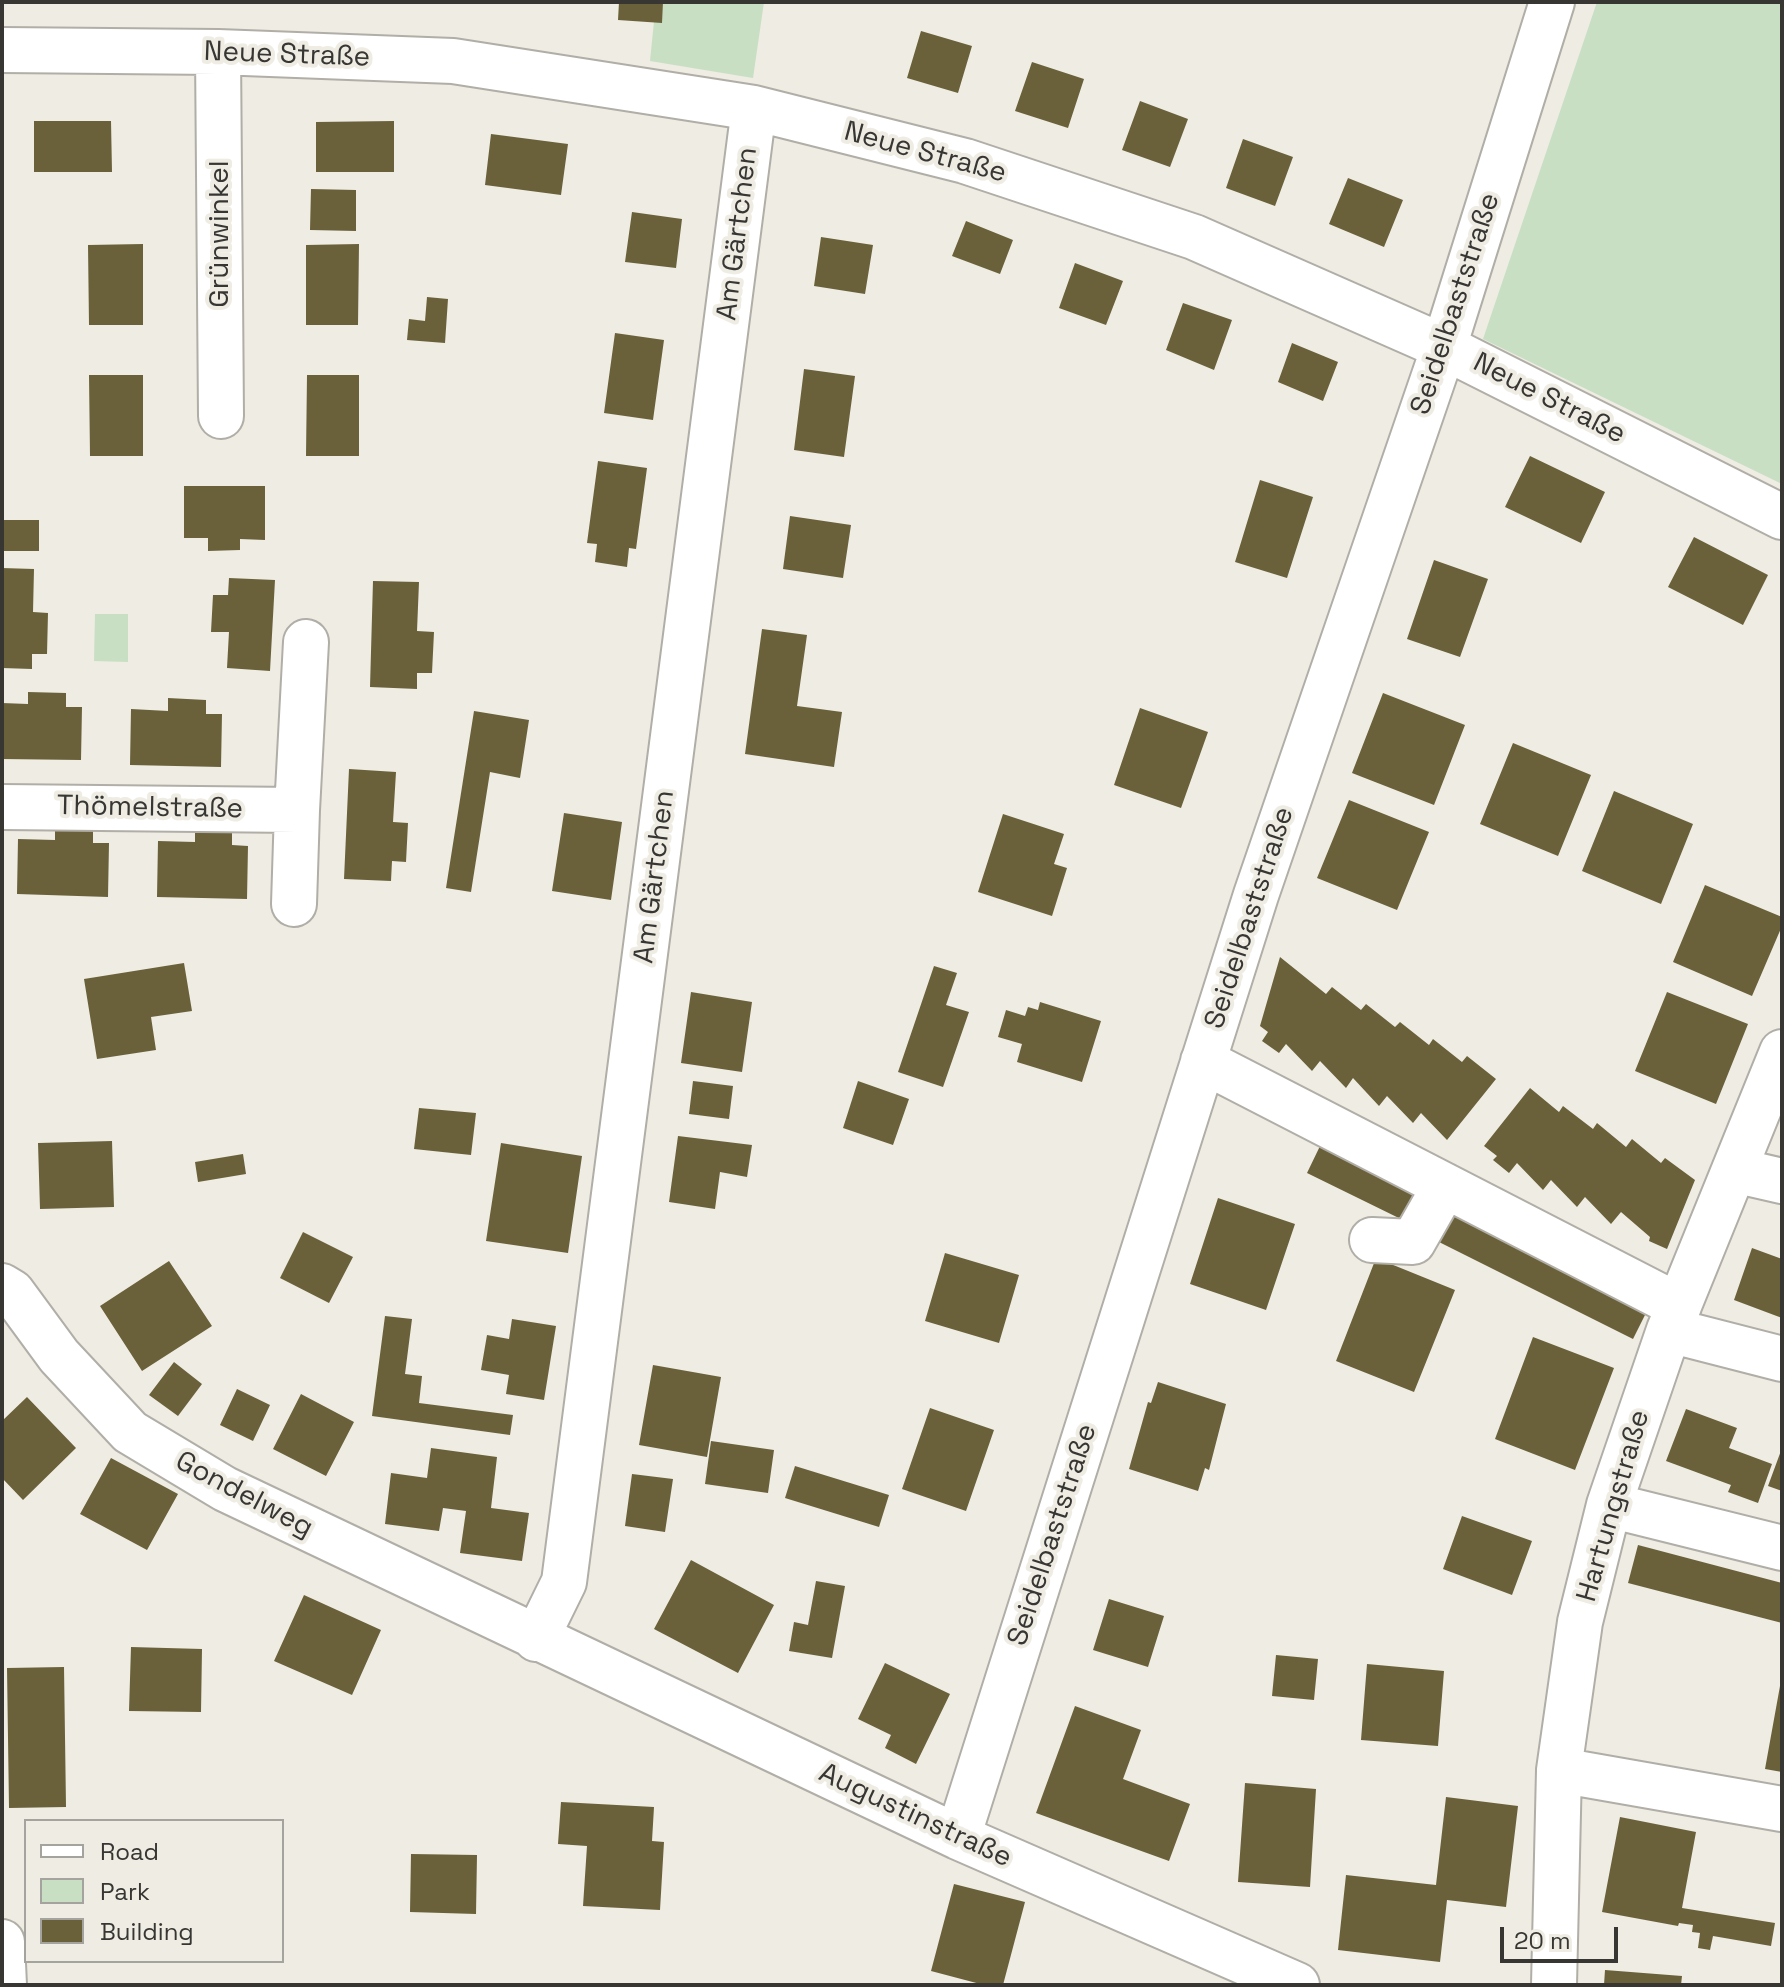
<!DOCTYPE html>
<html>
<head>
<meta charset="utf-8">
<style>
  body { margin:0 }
  #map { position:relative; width:1784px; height:1987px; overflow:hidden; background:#eeece3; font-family:"Space Grotesk",sans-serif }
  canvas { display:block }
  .frame { position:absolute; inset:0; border:4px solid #373633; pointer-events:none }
  .legend { position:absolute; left:24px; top:1819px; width:260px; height:144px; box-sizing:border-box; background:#eeece3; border:2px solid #a5a39d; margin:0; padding:10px 14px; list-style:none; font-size:24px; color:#373633 }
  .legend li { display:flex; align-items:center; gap:16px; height:40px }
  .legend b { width:40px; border:2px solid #a5a39d }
  .scale { position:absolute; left:1500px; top:1927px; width:118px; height:36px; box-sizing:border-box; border:4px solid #373633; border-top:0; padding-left:10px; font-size:24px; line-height:28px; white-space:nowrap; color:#373633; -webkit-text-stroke:6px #eeece3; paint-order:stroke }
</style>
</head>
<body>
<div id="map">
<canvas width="1784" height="1987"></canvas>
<div class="frame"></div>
<ul class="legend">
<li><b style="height:10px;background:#fff"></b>Road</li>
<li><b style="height:22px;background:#c8dfc3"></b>Park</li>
<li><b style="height:22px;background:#6a613a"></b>Building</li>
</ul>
<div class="scale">20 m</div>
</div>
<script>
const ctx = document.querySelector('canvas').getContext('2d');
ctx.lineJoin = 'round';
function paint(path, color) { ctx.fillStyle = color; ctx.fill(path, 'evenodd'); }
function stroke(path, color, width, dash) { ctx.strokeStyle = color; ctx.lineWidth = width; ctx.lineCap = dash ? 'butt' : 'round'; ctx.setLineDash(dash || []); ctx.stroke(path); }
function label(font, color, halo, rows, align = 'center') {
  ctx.font = font + ' "Space Grotesk",sans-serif'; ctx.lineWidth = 8; ctx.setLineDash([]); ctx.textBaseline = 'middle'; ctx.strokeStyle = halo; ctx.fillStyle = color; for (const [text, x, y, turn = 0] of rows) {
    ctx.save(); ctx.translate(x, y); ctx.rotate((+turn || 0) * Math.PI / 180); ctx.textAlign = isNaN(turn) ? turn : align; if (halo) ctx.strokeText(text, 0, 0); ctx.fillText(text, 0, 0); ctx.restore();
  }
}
paint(new Path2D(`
  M656,2H764L753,78L650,61Z
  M1597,2H1782V484L1483,339Z
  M95,614H128V662L94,661Z`), '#c8dfc3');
paint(new Path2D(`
  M619,2H663L662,23L618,20Z
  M921,31L972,46L958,93L907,78Z
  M1032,62L1084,79L1068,128L1015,111Z
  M1140,101L1188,119L1170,167L1122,150Z
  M34,121H111L112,172H34Z
  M394,121V172H316V122Z
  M491,134L568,144L561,195L485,185Z
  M1243,139L1293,157L1275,206L1226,188Z
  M1348,178L1403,200L1384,247L1329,224Z
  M311,189L356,190V231L310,230Z
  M632,212L682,219L676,268L625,262Z
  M966,221L1013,240L1000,274L952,256Z
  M821,237L873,245L865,294L814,286Z
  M143,244V325H89L88,245Z
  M359,244L358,325H306V245Z
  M1075,263L1123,281L1106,325L1059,308Z
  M427,297L448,299L445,343L407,340L409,319L425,321Z
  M1183,303L1232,320L1214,370L1166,350Z
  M615,333L664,340L653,420L604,413Z
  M1292,343L1338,362L1323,401L1278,382Z
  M804,369L855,376L844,457L794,450Z
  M89,375H143V456H90Z
  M307,375H359V456H306Z
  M1530,456L1605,492L1581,543L1505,507Z
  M598,461L647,468L636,549L629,548L627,567L595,562L597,544L587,543Z
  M1260,480L1313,497L1287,578L1235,562Z
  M184,486H265V540L240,539V550L208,551V538H184Z
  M790,516L851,525L843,578L783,569Z
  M2,520H39V551H2Z
  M1694,537L1768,575L1743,625L1668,587Z
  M1434,560L1488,579L1460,657L1407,639Z
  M2,568L34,569L33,612L48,613L47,654H32V669L2,668Z
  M229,578L275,580L270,671L227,668L229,632H211L213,595H228Z
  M373,581L419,582L417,631L434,632L432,673H417V689L370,687Z
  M762,629L807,635L797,706L842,712L834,767L745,754Z
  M28,692L66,693V707H82L81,760L2,759V703L28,704Z
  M1383,693L1465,725L1434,805L1352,773Z
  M168,698L206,700V714H222L221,767L130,765L131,709L168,711Z
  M1140,708L1208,732L1181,808L1114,785Z
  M474,711L529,720L520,778L490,772L471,892L446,888Z
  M1513,743L1591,775L1558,856L1480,824Z
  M349,769L396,772L393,822L408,823L406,862L392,861L391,881L344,879Z
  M1614,791L1693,824L1661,904L1582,871Z
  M1349,800L1429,832L1397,910L1317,878Z
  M564,813L622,822L611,900L552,891Z
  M1003,814L1064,834L1054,864L1067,868L1052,916L978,892Z
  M55,828L93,829V843H109L108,897L17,894L18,839L55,840Z
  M195,830L232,831V845L248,846L247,899L157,897L158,841L195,842Z
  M1705,885L1782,917V926L1752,996L1673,962Z
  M1280,957L1326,994L1332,987L1361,1010L1366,1004L1395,1027L1400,1022L1429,1045L1433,1039L1462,1062L1467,1056L1496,1079L1447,1140L1421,1113L1413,1123L1387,1096L1379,1106L1353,1078L1346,1088L1320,1061L1312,1071L1286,1044L1279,1053L1262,1041L1268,1032L1260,1026Z
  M184,963L192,1011L151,1017L156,1050L97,1059L84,979Z
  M934,966L957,973L946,1005L969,1012L943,1087L898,1072Z
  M691,992L752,1002L742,1072L681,1063Z
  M1667,992L1748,1024L1716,1104L1635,1071Z
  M1040,1002L1101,1021L1082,1082L1017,1062L1022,1044L998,1037L1006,1010L1025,1016L1028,1007L1038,1010Z
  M693,1081L733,1086L729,1119L689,1114Z
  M858,1081L909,1099L893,1145L843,1128Z
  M1530,1088L1559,1112L1563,1106L1593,1129L1597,1123L1626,1147L1632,1139L1661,1163L1665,1158L1695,1180L1667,1249L1649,1241L1650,1237L1621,1212L1611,1224L1585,1197L1577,1207L1551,1180L1543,1190L1517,1163L1509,1173L1493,1160L1497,1156L1484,1146Z
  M419,1108L476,1113L471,1155L414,1149Z
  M678,1136L752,1145L747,1177L720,1172L715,1209L669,1202Z
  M112,1141L114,1207L40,1209L38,1143Z
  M501,1143L582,1156L568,1253L486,1241Z
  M1321,1144L1423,1194L1409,1223L1307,1173Z
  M243,1154L246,1174L198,1182L195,1162Z
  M1218,1198L1295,1224L1266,1310L1190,1284Z
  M1446,1208L1648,1309L1633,1339L1431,1238Z
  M303,1232L353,1257L329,1303L280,1278Z
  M1752,1248L1782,1259V1318L1734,1300Z
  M945,1253L1019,1275L999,1343L925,1321Z
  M1376,1258L1455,1290L1414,1392L1336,1361Z
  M169,1261L212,1326L142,1371L100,1306Z
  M385,1316L412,1319L405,1374L422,1376L419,1403L513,1415L510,1435L372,1416Z
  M512,1319L556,1326L544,1400L506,1394L509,1375L481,1370L487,1335L509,1339Z
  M1533,1337L1614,1368L1575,1470L1495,1439Z
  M174,1362L202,1384L178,1416L149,1395Z
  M653,1365L721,1377L707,1457L639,1445Z
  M1158,1382L1226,1404L1209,1470L1205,1468L1198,1491L1129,1469L1148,1402L1151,1403Z
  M237,1389L270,1405L253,1441L220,1425Z
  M301,1394L354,1422L326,1476L273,1449Z
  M27,1397L76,1448L23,1500L2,1478V1421Z
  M930,1408L994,1430L966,1511L902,1489Z
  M1686,1409L1737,1428L1729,1448L1772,1464L1758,1503L1728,1492L1731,1485L1666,1461Z
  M711,1441L774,1450L768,1493L705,1484Z
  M431,1448L497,1457L491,1508L529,1513L522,1561L460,1553L466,1511L443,1508L439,1531L385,1524L391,1473L427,1478Z
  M1782,1448V1491L1768,1486Z
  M111,1458L178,1494L147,1550L80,1514Z
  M795,1466L889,1495L879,1527L785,1498Z
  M632,1474L673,1479L665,1532L625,1526Z
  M1462,1516L1532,1541L1512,1595L1443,1569Z
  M1638,1545L1782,1583V1623L1628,1583Z
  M691,1560L774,1605L738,1673L654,1629Z
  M816,1581L845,1586L832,1658L789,1651L794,1622L808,1625Z
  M304,1595L381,1630L352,1695L274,1661Z
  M1109,1599L1164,1616L1148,1667L1093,1650Z
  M131,1647L202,1649L201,1712L129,1711Z
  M1276,1655L1318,1659L1314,1700L1272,1696Z
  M885,1663L950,1694L916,1764L885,1748L891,1735L858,1719Z
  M1367,1664L1444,1671L1438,1746L1361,1740Z
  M64,1667L66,1807L9,1808L7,1668Z
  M1780,1686H1782V1772L1765,1769Z
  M1075,1706L1141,1730L1123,1779L1190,1804L1169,1861L1036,1813Z
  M1245,1783L1316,1789L1310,1887L1238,1882Z
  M1446,1797L1518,1806L1506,1907L1447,1900L1440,1962L1338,1950L1346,1875L1436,1885Z
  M561,1802L654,1807L652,1841L664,1842L660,1910L583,1906L587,1846L558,1844Z
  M1620,1817L1696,1832L1682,1908L1775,1923L1771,1946L1713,1936L1710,1950L1698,1948L1700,1933L1692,1932L1693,1925L1679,1923L1678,1926L1602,1912Z
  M411,1854L477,1855L476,1914L410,1912Z
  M954,1884L1025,1902L1003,1985H984L931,1971Z
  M1605,1970L1682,1976L1681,1985H1604Z`), '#6a613a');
const minor = new Path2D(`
  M2,50L218,52L453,61L754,108L965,161L1194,237L1444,347L1782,517
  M218,52L221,416
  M2,807L297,810L306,642
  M294,904L297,810
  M1203,1061L1679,1306
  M1734,1170L1782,1181
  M1372,1240L1413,1242L1445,1186
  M2,1286L12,1292L59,1356L130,1432L225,1489L958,1837L1297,1985
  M1669,1330L1782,1359
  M1609,1505L1782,1548
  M536,1639L564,1582L754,108
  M1559,1770L1782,1809
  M958,1837L1256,895L1444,347L1552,2
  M2,1942L4,1985
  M1554,1985L1559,1770L1580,1622L1609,1505L1669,1330L1782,1052`);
stroke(minor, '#b0aea6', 48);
stroke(minor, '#fff', 44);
label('28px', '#373633', '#eeece3', [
  ["Neue Straße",287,55,2],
  ["Neue Straße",925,153,15],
  ["Grünwinkel",220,234,-90],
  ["Am Gärtchen",738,234,-83],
  ["Seidelbaststraße",1456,304,-72],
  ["Neue Straße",1549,399,27],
  ["Thömelstraße",150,808,1],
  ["Am Gärtchen",655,877,-83],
  ["Seidelbaststraße",1250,918,-72],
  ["Gondelweg",244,1495,28],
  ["Hartungstraße",1614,1506,-74],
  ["Seidelbaststraße",1053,1535,-72],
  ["Augustinstraße",915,1816,25]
]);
</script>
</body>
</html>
